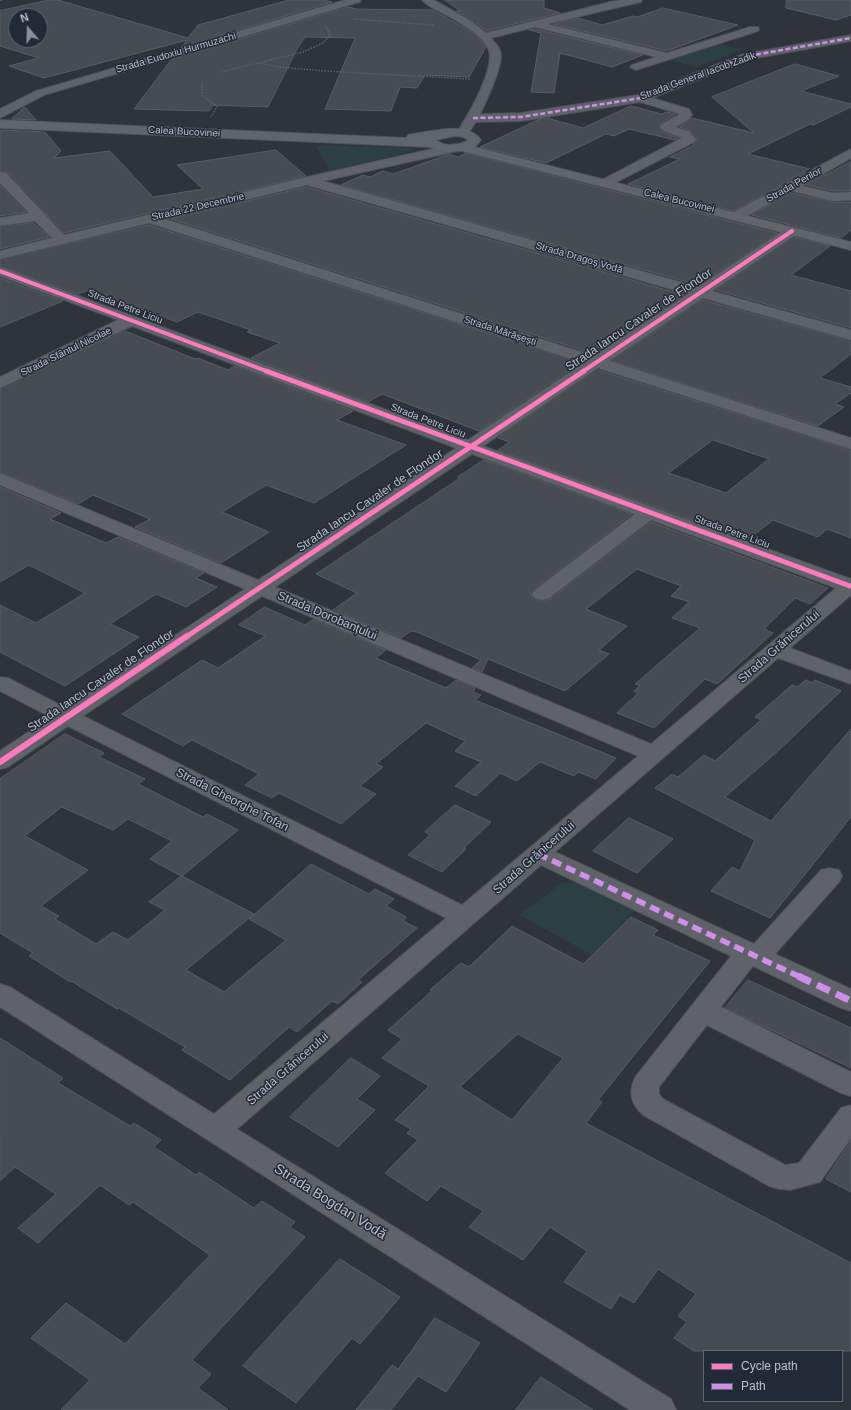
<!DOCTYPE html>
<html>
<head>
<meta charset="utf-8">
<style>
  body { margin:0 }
  #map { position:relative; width:851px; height:1410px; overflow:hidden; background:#2f343c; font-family:Arial,sans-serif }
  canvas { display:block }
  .legend { position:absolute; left:703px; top:1350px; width:140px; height:52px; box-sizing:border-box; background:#222a37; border:1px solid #5f6672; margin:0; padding:5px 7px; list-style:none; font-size:12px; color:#bbc1cb }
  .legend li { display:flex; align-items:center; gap:8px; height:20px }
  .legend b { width:20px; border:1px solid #5f6672 }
  .north { position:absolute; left:8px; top:8px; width:40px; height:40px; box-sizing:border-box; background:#222a37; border:1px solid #5f6672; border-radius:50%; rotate:341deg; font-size:11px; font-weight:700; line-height:16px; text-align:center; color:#bbc1cb }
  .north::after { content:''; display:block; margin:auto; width:14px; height:18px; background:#8a9099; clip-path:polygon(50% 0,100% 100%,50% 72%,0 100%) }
</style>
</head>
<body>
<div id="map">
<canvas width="851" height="1410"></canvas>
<ul class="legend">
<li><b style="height:5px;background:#fd7abc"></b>Cycle path</li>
<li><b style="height:5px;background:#ce8fe9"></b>Path</li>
</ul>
<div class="north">N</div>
</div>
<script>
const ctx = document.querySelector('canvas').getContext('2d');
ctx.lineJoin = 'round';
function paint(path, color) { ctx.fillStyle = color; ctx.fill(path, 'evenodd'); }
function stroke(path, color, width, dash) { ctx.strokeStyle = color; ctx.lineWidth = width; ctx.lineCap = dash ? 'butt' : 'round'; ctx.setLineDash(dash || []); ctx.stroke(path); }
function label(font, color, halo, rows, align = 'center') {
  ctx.font = font + ' Arial,sans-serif'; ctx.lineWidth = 3; ctx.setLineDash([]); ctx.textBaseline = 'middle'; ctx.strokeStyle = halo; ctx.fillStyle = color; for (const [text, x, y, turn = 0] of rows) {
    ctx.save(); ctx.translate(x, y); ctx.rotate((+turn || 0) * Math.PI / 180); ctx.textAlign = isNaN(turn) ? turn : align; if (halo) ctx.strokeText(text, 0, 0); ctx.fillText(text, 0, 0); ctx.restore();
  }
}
paint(new Path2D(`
  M701,40L744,49L696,67L657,57Z
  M315,145L413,148L412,151L330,171Z
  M563,882L582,883L635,910L592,955L519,915Z`), '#2c3f43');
const building = new Path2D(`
  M49,0H58L188,38L198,25L289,0H323L332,2L182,47L187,40L44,78L9,66L39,58L0,46V11ZM16,16H40V40H16Z
  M445,0H544V8L560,13L486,31L472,20L456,11H460Z
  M787,0H851V15L836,20L786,8Z
  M349,7L356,9L433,10L472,32L481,40L486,47L469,77L425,75L417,88L400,87L391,111L325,109L355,38L305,37L297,49L268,107L213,105L209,111L134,109L172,59Z
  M663,8L738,25L667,51L553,24L578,18L602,25L633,16L637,17Z
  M535,29L643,55L612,67L560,53L554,93L531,92L541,33L529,30Z
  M795,64L839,76L801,91L851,104V107L813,125L810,124L748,154L810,169L733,211L628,184L680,159L670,157L694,145L693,144L698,139L691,131L679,127L692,118L754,133L712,97Z
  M631,106L662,114L666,112L676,114L661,123L659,127L663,132L678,138L675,140L629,129L614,136L606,134L546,163L480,147L540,119L547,118L583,128Z
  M25,107L36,120L12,119Z
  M2,130L45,132L61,151L54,158L110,151L153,197L203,189L177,165L276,150L306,176L64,233L7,172L0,171V131Z
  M466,153L612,191L777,233L698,285L341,185L363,175L370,177L383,171L393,174L444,156L449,154L458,157Z
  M851,162V191H833L806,185Z
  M0,185L26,212L0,216Z
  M307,187L324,192L684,295L594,354L171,219Z
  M792,193L833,202H851V230L841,238L752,215Z
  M34,223L49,237L0,249V227Z
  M149,225L581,363L479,431L382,394L368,402L251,358L280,343L247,332L251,330L198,312L177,322L89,290L78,294L0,266V260Z
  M795,237L830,246L791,275L851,291V328L716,290Z
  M0,278L63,301L0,327Z
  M703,300L851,341V354L820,378L851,387V393L835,404L844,407L818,426L612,361Z
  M125,331L195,359L198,358L228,370L234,366L353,411L337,420L406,445L314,503L266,485L222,512L269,532L221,563L135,527L150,519L93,495L78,504L0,472V389Z
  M598,370L851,450V538L827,529L818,537L773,520L747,540L498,450L510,442L498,438ZM713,440L769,459L726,493L669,473Z
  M484,460L632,514L534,589L530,594L535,599L542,601L550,599L651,522L828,588L810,604L795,598L764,629L773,633L717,684L705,679L654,728L617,713L638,693L634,691L640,686L635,684L700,628L672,618L689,602L671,596L681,586L637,569L586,609L627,626L599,650L609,654L565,691L488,659L482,672L472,668L481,660L417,632L411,631L401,638L333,610L357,593L316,574L460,478L458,477Z
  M0,487L61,513L50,519L106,543L118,537L204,573L196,578L217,587L186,607L156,594L110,624L139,637L65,686L0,652V605L36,623L85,593L29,565L0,582Z
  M265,607L305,625L312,620L317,621L386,650L376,658L446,688L456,680L475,688L473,692L481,695L475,700L616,758L596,779L578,772L574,776L540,762L517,781L500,773L476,796L455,786L481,762L455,751L465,741L426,723L376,764L383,767L360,786L376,794L341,824L279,793L272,798L245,785L259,774L192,740L183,746L122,714L202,660L218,668L265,636L239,625Z
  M806,680L812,683L815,680L841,691L778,751L725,797L771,821L851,729V817L770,918L711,891L732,867L740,871L755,840L655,788L672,774L678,777L704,755L715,761L761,720L755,717L792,685L797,687Z
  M65,734L104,753L99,757L145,779L138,784L203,817L207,814L238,830L182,876L254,914L186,970L224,992L286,940L249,919L311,864L369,894L375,889L394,899L386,906L406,917L403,921L417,928L358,980L362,982L338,1004L332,1001L297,1032L289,1027L230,1080L182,1050L185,1047L119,1008L117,1009L71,981L70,982L29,956L33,953L0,933V779ZM62,807L113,830L128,819L172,841L150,859L181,876L149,902L165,910L128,940L113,932L96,944L55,919L59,916L41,906L88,870L25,836Z
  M455,805L491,822L464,848L466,849L442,872L408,855L430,835L425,832Z
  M629,818L673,839L637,873L593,851Z
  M631,917L658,930L653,935L710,961L598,1100L602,1102L586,1123L851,1263V1351H694L674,1338L687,1322L678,1316L696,1294L658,1269L634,1303L620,1295L611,1309L564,1282L587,1251L550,1227L523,1260L469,1227L483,1211L441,1186L427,1201L385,1173L418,1140L407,1133L411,1129L395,1120L429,1086L382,1058L402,1039L388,1030L432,991L430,990L461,963L469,967L512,926L583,964ZM518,1034L563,1058L512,1120L460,1087Z
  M748,980L851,1028V1068L725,1008Z
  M0,1038L63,1078L58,1083L130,1126L134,1123L161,1140L154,1147L196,1175L199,1172L254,1208L262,1201L295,1222L290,1227L305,1237L192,1360L211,1374L198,1388L228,1410H61L90,1380L31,1338L66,1303L125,1344L210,1255L133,1202L129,1205L100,1185L38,1243L18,1228L56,1194L15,1167L0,1181Z
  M351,1058L380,1076L357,1099L375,1110L338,1147L290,1117Z
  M851,1141V1192L826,1179Z
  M340,1259L400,1297L360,1344L352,1338L296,1403L243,1366Z
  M435,1318L480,1343L446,1392L418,1376L391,1410H356L392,1365L398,1369Z
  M541,1377L593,1410H516Z`);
paint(building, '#474b52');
stroke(building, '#585c63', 1);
const minor = new Path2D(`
  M345,0H361L360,2L44,95L0,118V109L36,91Z
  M422,0H434L471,21L486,33L610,2L621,0H642L641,2L547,24L667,53L750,27H758L759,29L758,31L636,70L630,67L632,65L656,57L535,27L491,38C495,43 500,47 501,54C503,65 486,103 480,114L521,113L638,95L744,54L851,35V41L751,59L652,98L689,109L692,115L688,120L675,127L690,132L696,139L694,142L607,187L602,186L600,183L602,180L682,138L664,131L660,127L662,124L680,114L640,102L521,121L476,122L469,132H461L459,129C469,114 497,65 488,48C482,35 465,26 453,19C444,13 429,8 422,0Z
  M454,144L458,145L460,148L458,151L323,181L698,287L787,228L792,227L797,228L799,231L797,234L712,291L851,330V340L703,298L609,361L851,438V449L598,368L483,446L851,579V595L790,648L851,671V684L778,658L555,852L754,944L821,870L830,868L839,870L842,876L839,882L775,954L851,989V1011L841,1008L753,966L721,1007L851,1072V1096L841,1093L707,1025L659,1087V1094L663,1099L785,1165L799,1163L841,1108L851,1105V1138L820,1182L790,1190L780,1189L769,1186L643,1115C630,1103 628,1091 636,1076L731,956L541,865L237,1129L671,1399L676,1410H630L0,1007V984L10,987L214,1114L446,918L68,726L8,767L0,769V751L51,717L0,691V677L8,678L66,708L245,589L0,485V473L258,580L456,448L132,326L0,388V377L118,320L0,276V267L468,440L584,363L149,223L0,259V251L52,238L35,221L0,226V218L29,213L0,183V172L6,173L64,235L307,177ZM307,185L688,294L594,356L165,219ZM472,454L635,514L535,590L532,594L535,598L542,600L549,598L651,520L836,588L651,744L275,587ZM262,596L638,756L462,905L83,716Z
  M851,149V158L802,186L833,193L851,192V200L833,201L792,191L742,219L737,220L732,219L730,216L732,213Z`);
const major = new Path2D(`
  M0,120L406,138L408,135L412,134C432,132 467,120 481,140L475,147L851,242V250L462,151L444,152L429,147L0,128ZM455,136L463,137L468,140C458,146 445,147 436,140Z`);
stroke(minor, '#4b4f55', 2);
stroke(major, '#4d5158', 2);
stroke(new Path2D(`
  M354,19L433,25
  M259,63L279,67L324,71L470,79
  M221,72L303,52L323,43L330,35L325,25
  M202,83V95L217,107L211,117`), '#5d6267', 1.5, [1.5, 1.5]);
paint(minor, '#606269');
paint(major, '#61656b');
stroke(new Path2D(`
  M0,0H2`), '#5e6168', 1.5, [2, 2]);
stroke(new Path2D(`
  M473,118L521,117L641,98L748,56L851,38`), '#ce8fe9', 2.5, [5, 2.5]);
stroke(new Path2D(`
  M538,854L800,977`), '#ce8fe9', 5.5, [10, 5.5]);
stroke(new Path2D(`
  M798,976L851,1001`), '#ce8fe9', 7, [14, 7]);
stroke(new Path2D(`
  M0,271L269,372
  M582,372L792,231`), '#fd7abc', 4);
stroke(new Path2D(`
  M266,371L850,586
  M186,637L584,371`), '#fd7abc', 5);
stroke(new Path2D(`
  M0,762L187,636`), '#fd7abc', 6);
label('10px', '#bbc1cb', '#222a37', [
  ["Strada Eudoxiu Hurmuzachi",176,53,-16],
  ["Strada General Iacob Zadik",698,76,-20],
  ["Calea Bucovinei",184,132,3],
  ["Strada Perilor",794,185,-29],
  ["Calea Bucovinei",679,201,14],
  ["Strada 22 Decembrie",198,207,-13],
  ["Strada Dragoș Vodă",579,258,16],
  ["Strada Petre Liciu",125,307,21],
  ["Strada Mărășești",500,331,18],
  ["Strada Sfântul Nicolae",66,352,-26],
  ["Strada Petre Liciu",428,421,21],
  ["Strada Petre Liciu",732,532,20]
]);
label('12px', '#bbc1cb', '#222a37', [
  ["Strada Iancu Cavaler de Flondor",639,320,-34],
  ["Strada Iancu Cavaler de Flondor",370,501,-34],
  ["Strada Dorobanțului",327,616,23],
  ["Strada Grănicerului",779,647,-41],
  ["Strada Iancu Cavaler de Flondor",101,681,-34],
  ["Strada Gheorghe Tofan",232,800,27],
  ["Strada Grănicerului",534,858,-41],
  ["Strada Grănicerului",288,1069,-41]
]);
label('14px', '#bbc1cb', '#222a37', [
  ["Strada Bogdan Vodă",330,1202,32]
]);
</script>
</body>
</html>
